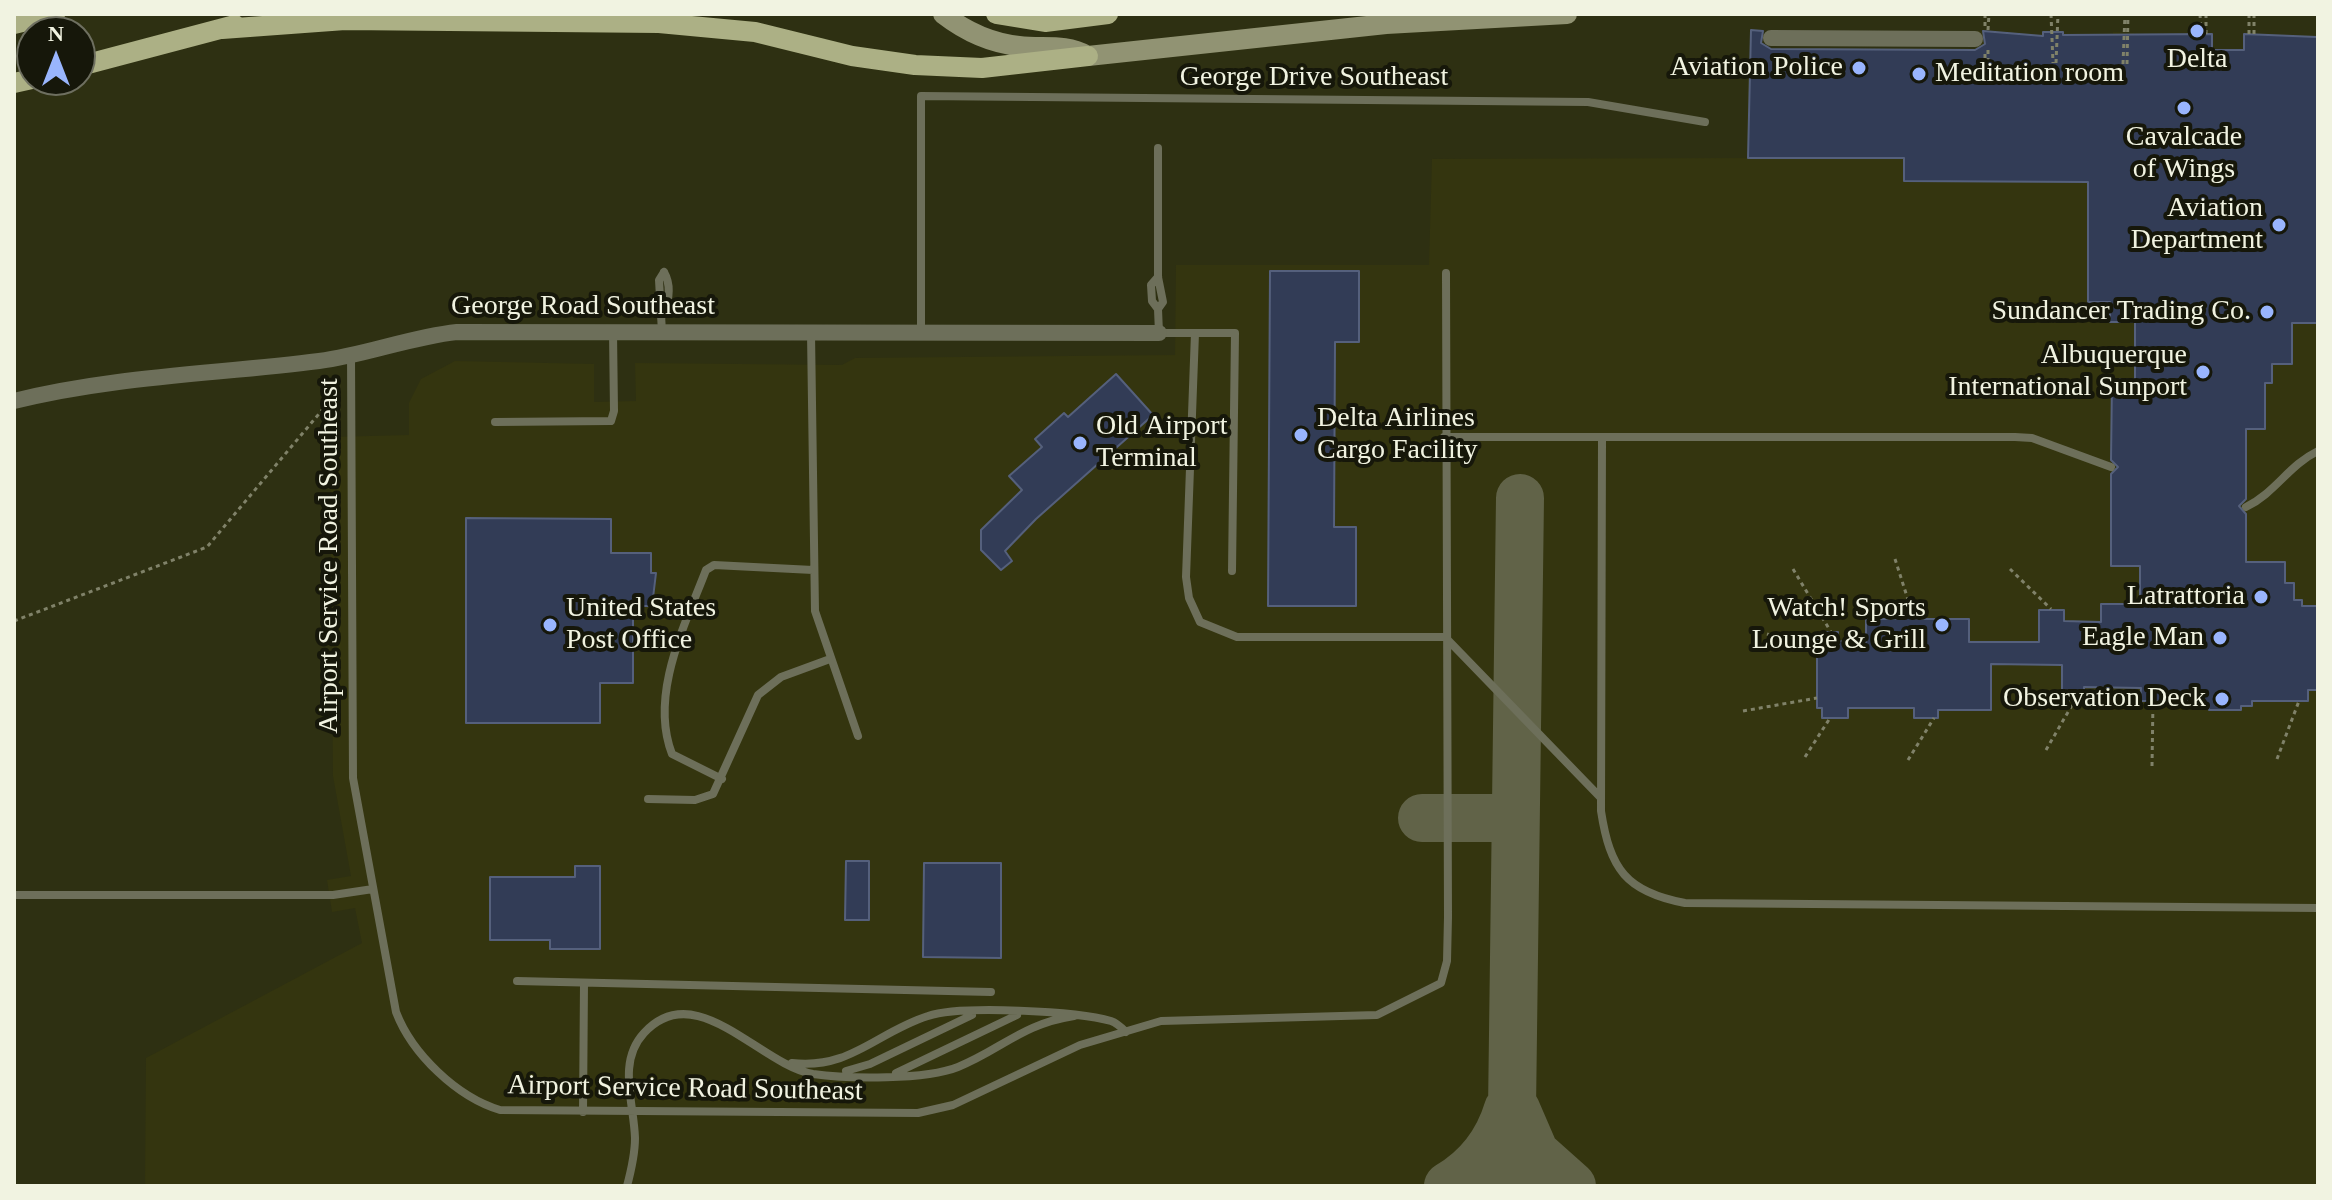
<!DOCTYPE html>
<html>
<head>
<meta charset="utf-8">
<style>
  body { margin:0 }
  #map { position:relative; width:2332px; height:1200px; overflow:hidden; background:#2e3012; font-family:Georgia,serif }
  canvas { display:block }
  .frame { position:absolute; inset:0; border:16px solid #f1f3e1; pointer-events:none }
  .north { position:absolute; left:16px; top:16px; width:80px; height:80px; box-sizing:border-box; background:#16170a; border:2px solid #6e6f60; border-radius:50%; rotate:0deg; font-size:22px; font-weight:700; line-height:32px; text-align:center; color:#f1f3e1 }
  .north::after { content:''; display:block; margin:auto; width:28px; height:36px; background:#99b5fd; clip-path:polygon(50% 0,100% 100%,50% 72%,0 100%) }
</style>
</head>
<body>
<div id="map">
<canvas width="2332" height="1200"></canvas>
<div class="frame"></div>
<div class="north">N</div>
</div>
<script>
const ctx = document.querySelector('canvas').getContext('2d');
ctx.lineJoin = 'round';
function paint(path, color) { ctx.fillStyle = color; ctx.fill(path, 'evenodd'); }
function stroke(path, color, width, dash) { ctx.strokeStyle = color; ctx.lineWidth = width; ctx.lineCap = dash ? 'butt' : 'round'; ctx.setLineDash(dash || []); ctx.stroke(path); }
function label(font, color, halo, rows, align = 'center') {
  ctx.font = font + ' Georgia,serif'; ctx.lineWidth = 8; ctx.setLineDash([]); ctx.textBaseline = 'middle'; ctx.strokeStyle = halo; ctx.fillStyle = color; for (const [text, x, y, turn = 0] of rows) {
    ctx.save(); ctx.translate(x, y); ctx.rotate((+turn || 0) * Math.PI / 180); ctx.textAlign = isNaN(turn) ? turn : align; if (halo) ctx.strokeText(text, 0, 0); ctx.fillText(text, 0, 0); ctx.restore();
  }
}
paint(new Path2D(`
  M1976,31L1996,32V49L2063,50H2113V32L2134,33V51L2191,50V34H2212V50H2244V34H2266V51L2318,65V1186H145L146,1058L362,943L355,908L332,912L327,880L351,876L333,776L330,437L409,435V403L421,379L455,361L594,364V402L636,401L635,363L842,365L855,358L1175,355L1176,265H1429L1432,159L1747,158L1748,61L1788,62V49H1902V65L1967,55L1979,48H1975Z`), '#34350f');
stroke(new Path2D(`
  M1422,818H1515
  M1516,1109L1535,1153L1572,1186
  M1448,1186C1479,1168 1498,1142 1508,1109
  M1511,1186L1520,498`), '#616348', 48);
const building = new Path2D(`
  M1751,30L1763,31L1761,43L1771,49L1975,50L1985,44L1983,31L2043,36V32H2063V35L2212,34V50H2244V34L2317,37V323H2292V364H2272V383H2265V429H2246V499L2239,506L2246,514V562H2285V583H2294V600H2302V606H2318V690H2308V701H2252V706H2241V710H2209V706H2194L2195,701H2140L2141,688L2084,687V700H2067V690H2062V665L1991,664V710H1938V718H1914V708H1848V718H1822V708H1817V639H1822V632H1838V641L1866,642V619H1896V609H1916V619H1969V642H2039V610H2064V621L2101,622V604H2140V566H2111V474L2118,467L2111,460L2112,379H2135V322H2110V302H2088V182L1904,181V158H1748Z
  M1270,271H1359V342H1335L1334,527H1356V606H1268Z
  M1116,374L1153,415L1036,519L1005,551L1012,561L1001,570L981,550V530L1022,490L1009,476L1042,447L1035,439L1064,413L1068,417Z
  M466,518L611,519V553H651V573H656L652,606H633V683H600V723H466Z
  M846,861H869V920H845Z
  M924,863H1001V958L923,957Z
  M575,866H600V949H550V940H490V877H575Z`);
paint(building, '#323c56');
stroke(building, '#55607c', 2);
stroke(new Path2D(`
  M1985,14V26
  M2051,14L2053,63
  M2200,14L2201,34
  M2206,14V34
  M2249,14V34
  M2254,14V34
  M1988,30L1989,14
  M1985,54V62
  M1988,62V50
  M2056,63L2058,14
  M2123,64L2125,14
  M2127,64L2128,14
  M1895,559L1911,609
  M1793,569L1831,632
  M2010,569L2051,609
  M14,621L207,547L339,390
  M1767,634L1817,650
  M1743,711L1817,698
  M2046,750L2075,700
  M1805,757L1830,718
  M2277,759L2299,701
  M1908,760L1934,718
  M2152,766L2153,701`), '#808269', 3, [4, 4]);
stroke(new Path2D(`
  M1158,148V277L1163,302L1158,309L1159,333H1195L1186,577L1189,598L1200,622L1237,637H1445L1600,797
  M1158,309L1152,301L1151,285L1158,277
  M663,315C669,301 672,286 664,272
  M662,332L659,280L664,272
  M811,333L815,611L858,736
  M921,333V96L1588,102L1705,122
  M1195,333H1235L1232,571
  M351,355L353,778L396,1012C412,1054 457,1097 500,1110L918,1113L953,1105L1080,1045L1161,1021L1377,1015L1441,983L1447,961L1448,917L1446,273
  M495,422L611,421L614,411L613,332
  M1444,437H2015L2032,438L2111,467
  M1602,437L1601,811C1610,869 1626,892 1685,903L2318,908
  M2246,507C2275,493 2289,465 2318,451
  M722,779L672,754C649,695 685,625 706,570L714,565L813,570
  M648,799L695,800L713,794L758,695L781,677L830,659
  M14,895H333L373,889
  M517,981L991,992
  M792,1063C850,1070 877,1032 928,1016C960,1005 1078,1011 1111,1021C1117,1023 1122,1028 1126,1032
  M846,1071L870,1064L972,1015
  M896,1073L1017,1015
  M583,1112L584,983
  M627,1186C631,1171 635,1154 635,1138C634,1103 617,1062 644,1033C696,976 760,1065 813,1074C848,1079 926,1080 958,1067C1002,1049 1022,1024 1074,1016`), '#6d6f5a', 8);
stroke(new Path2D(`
  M1771,38L1975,39
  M14,401C114,376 217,374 319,361C366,355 410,337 457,332L1159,333`), '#6d6f5a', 16);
stroke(new Path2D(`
  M943,14C965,31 990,43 1019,46C1044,49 1064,43 1088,56L1386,24L1567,14`), '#919373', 20);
stroke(new Path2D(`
  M996,14L1045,22L1108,14
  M14,24L55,14
  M222,29L345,20L659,23L755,32L852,56L915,65L982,68L1088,56
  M80,66L235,25
  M14,83L32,79`), '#acb085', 20);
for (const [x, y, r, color] of [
  [2197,31,8,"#99b5fd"],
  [1859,68,8,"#99b5fd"],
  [1919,74,8,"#99b5fd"],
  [2184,108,8,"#99b5fd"],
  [2279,225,8,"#99b5fd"],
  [2267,312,8,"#99b5fd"],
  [2203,372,8,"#99b5fd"],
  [1301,435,8,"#99b5fd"],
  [1080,443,8,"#99b5fd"],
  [2261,597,8,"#99b5fd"],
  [550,625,8,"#99b5fd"],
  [1942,625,8,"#99b5fd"],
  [2220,638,8,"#99b5fd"],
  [2222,699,8,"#99b5fd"]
]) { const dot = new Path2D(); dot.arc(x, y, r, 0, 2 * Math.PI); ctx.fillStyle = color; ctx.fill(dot); stroke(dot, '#16170a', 3); }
label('28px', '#f1f3e1', '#16170a', [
  ["Delta",2197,60,"center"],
  ["Aviation Police",1843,68],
  ["Meditation room",1935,74,"left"],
  ["Cavalcade",2184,138,"center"],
  ["of Wings",2184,170,"center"],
  ["Aviation",2263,209],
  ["Department",2263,241],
  ["Sundancer Trading Co.",2251,312],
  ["Albuquerque",2187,356],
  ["International Sunport",2187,388],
  ["Delta Airlines",1317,419,"left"],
  ["Cargo Facility",1317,451,"left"],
  ["Old Airport",1096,427,"left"],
  ["Terminal",1096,459,"left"],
  ["Latrattoria",2245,597],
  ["United States",566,609,"left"],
  ["Post Office",566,641,"left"],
  ["Watch! Sports",1926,609],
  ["Lounge & Grill",1926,641],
  ["Eagle Man",2204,638],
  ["Observation Deck",2206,699]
], 'right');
label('28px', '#f1f3e1', '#16170a', [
  ["George Drive Southeast",1314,78],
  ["George Road Southeast",583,307],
  ["Airport Service Road Southeast",330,556,-90],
  ["Airport Service Road Southeast",685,1089,1]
]);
</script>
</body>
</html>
